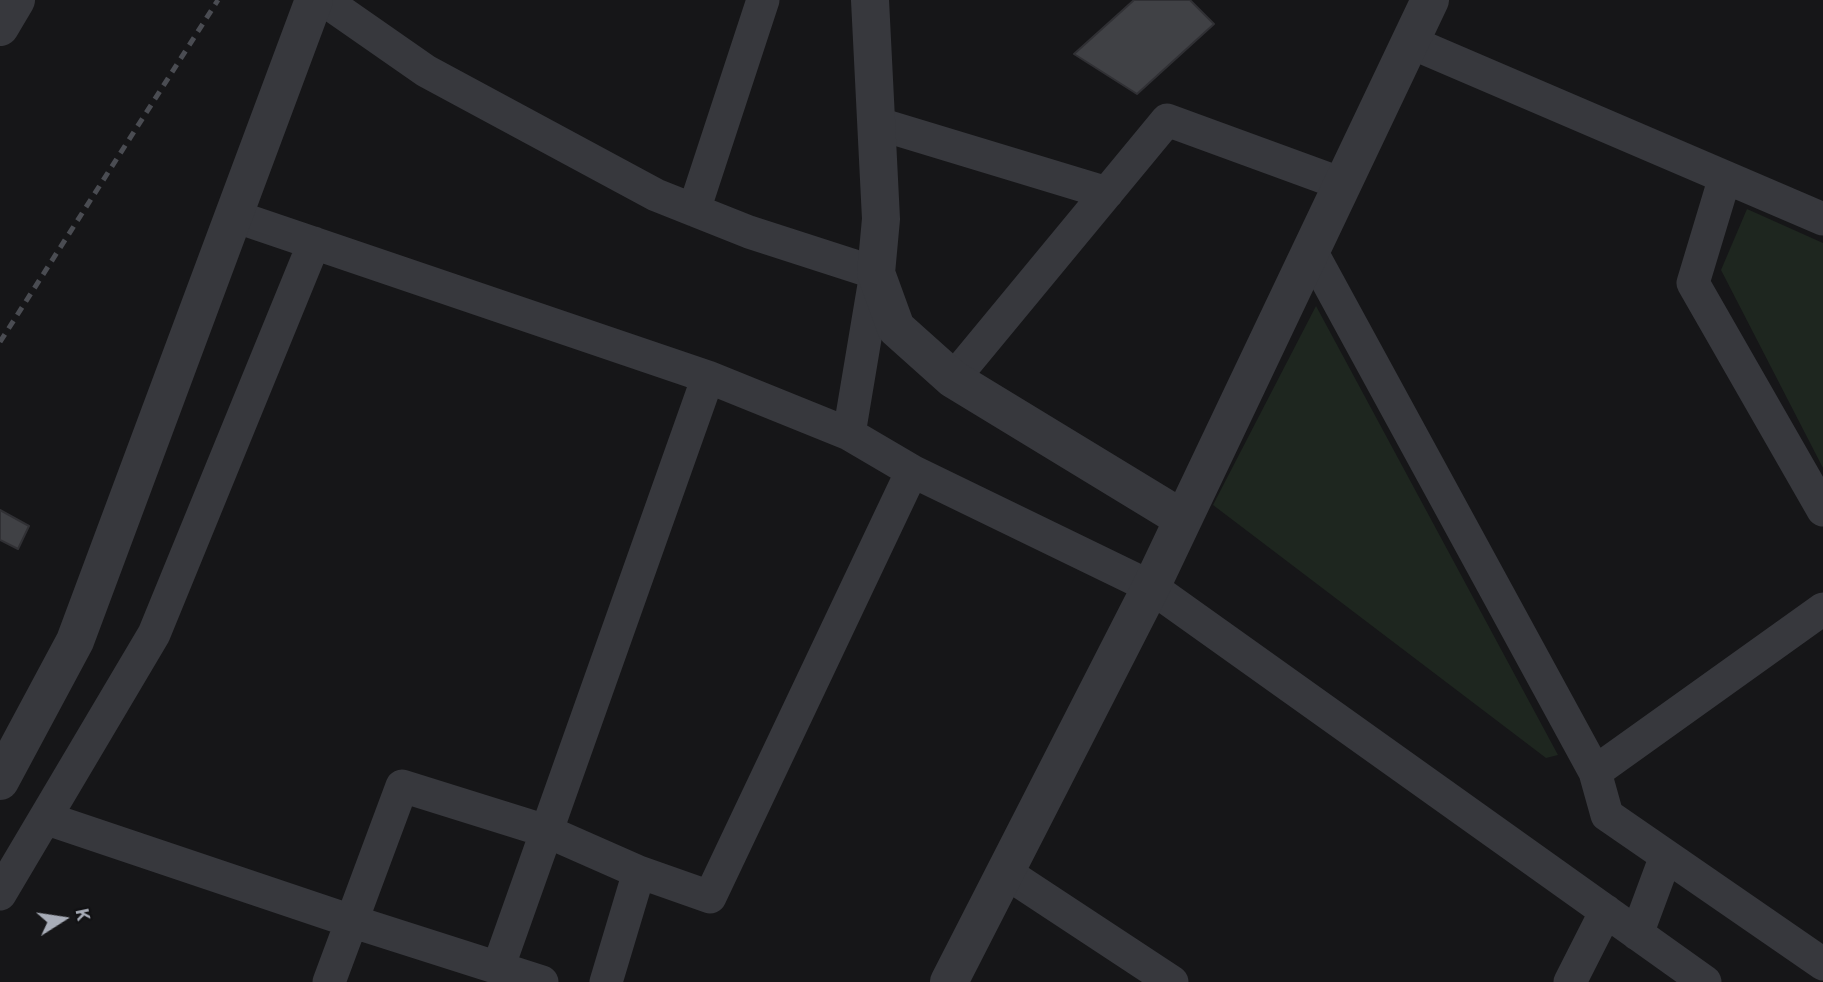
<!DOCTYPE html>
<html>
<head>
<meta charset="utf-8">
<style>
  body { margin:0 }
  #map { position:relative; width:1823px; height:982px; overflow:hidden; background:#161618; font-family:Barlow,sans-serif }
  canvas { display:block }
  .north { position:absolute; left:28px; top:884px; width:70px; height:70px; -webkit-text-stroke:5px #111113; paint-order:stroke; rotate:78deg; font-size:19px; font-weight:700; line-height:28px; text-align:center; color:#a8adb8 }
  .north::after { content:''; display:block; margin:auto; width:24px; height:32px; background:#a8adb8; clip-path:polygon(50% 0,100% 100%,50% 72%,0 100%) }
</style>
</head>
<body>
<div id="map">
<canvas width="1823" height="982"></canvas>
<div class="north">K</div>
</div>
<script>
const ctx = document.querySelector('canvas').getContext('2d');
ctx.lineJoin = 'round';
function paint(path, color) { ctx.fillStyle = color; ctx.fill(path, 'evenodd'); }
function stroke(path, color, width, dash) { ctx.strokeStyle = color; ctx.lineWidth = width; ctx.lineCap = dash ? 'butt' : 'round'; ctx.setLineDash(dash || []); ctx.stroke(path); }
paint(new Path2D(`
  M1747,209L1823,243V468L1721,270Z
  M1316,306L1558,755L1546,758L1213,505Z`), '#1e261f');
const building = new Path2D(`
  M1134,0H1190L1214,24L1137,94L1074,54Z
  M0,510L29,526L18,549L0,540Z`);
paint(building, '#404145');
stroke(building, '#303034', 2);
stroke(new Path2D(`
  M324,0L426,71L656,195L749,232L876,273L849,434L912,471L710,897L639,872L606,982
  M1410,42L1823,219
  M876,123L1107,193
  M1725,177L1693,283L1823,510
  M694,210L763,0
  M234,216L708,377L849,434
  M1311,251L1595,772L1607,815L1823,964
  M953,379L1167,120L1342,184
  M912,471L1151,587L1705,982
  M1595,772L1823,609
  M45,818L351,921L542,982
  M1005,872L1172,982
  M0,894L154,634L314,243
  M1637,934L1666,856
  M498,968L708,377
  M329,982L402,786L546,831L639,872
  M1570,982L1606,911`), '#37383d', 33);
stroke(new Path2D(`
  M870,0L881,219L876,273L896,328L953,379L1183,519
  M0,27L16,0
  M0,781L75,641L314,0
  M949,982L1151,587L1430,0`), '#37383d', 38);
stroke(new Path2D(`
  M0,342L218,0`), '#4a4c52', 5, [9, 7]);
</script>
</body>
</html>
